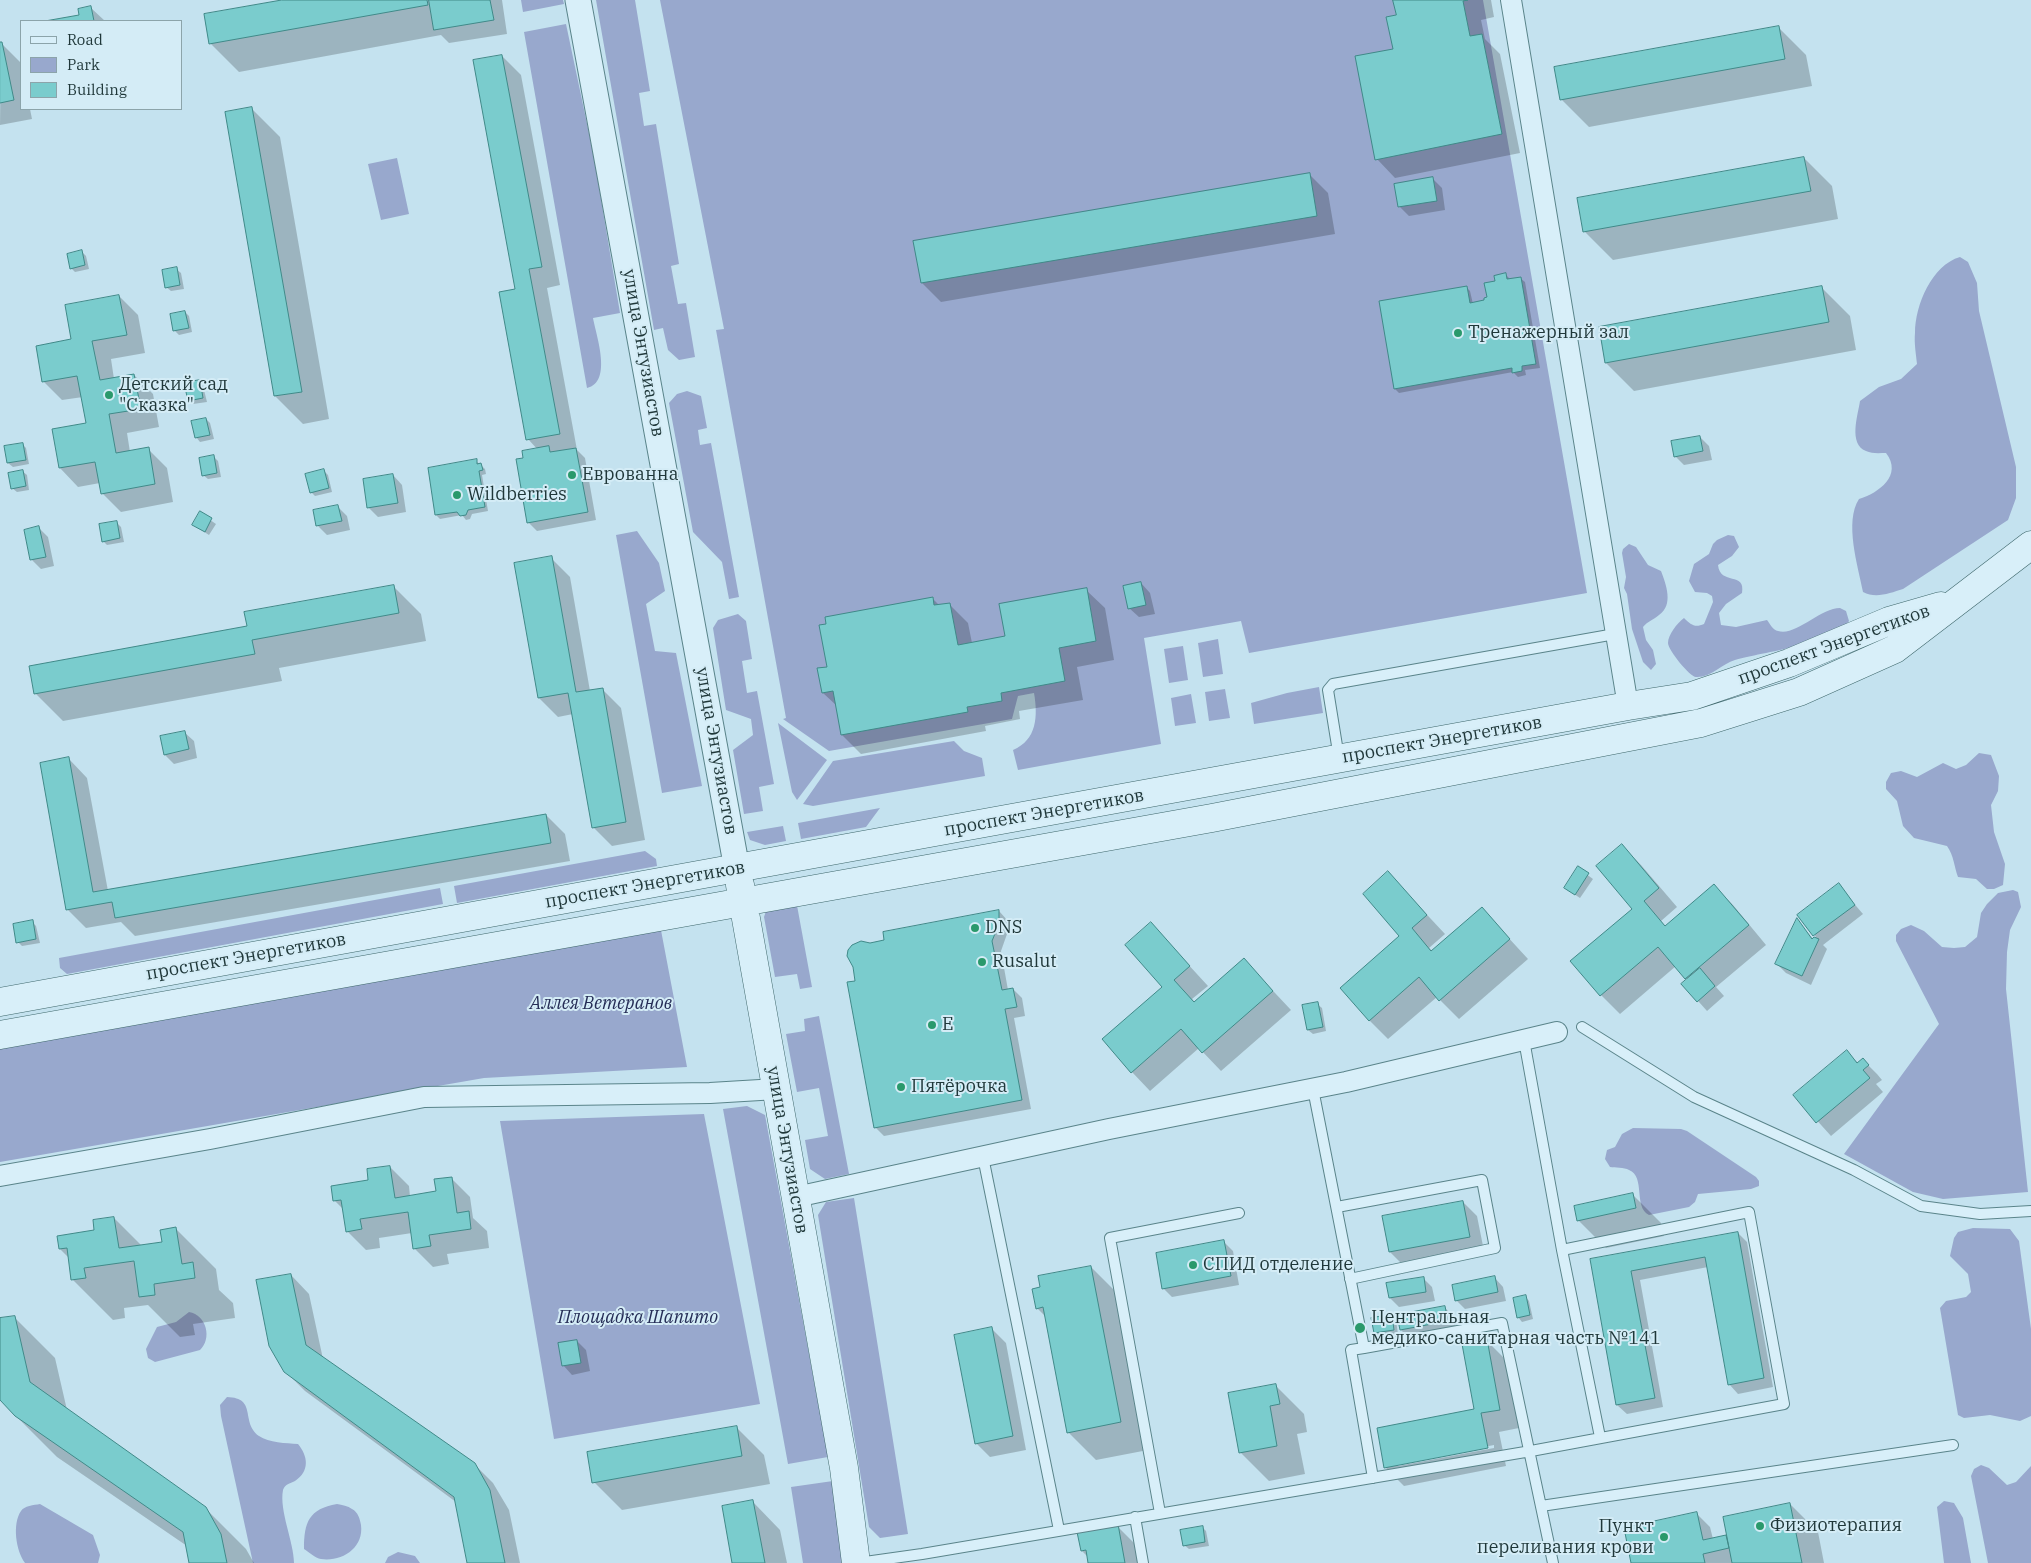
<!DOCTYPE html>
<html>
<head>
<meta charset="utf-8">
<style>
  body { margin:0 }
  #map { position:relative; width:2031px; height:1563px; overflow:hidden; background:#c4e2ef; font-family:"IBM Plex Serif",serif }
  canvas { display:block }
  .legend { position:absolute; left:20px; top:20px; width:162px; height:90px; box-sizing:border-box; background:#d4ecf6; border:1px solid #8ca4aa; margin:0; padding:6px 9px; list-style:none; font-size:15px; color:#1f3739 }
  .legend li { display:flex; align-items:center; gap:10px; height:25px }
  .legend b { width:25px; border:1px solid #8ca4aa }
</style>
</head>
<body>
<div id="map">
<canvas width="2031" height="1563"></canvas>
<ul class="legend">
<li><b style="height:6px;background:#d8eff9"></b>Road</li>
<li><b style="height:14px;background:#98a8cd"></b>Park</li>
<li><b style="height:14px;background:#7acccd"></b>Building</li>
</ul>
</div>
<script>
const ctx = document.querySelector('canvas').getContext('2d');
ctx.lineJoin = 'round';
function paint(path, color) { ctx.fillStyle = color; ctx.fill(path, 'evenodd'); }
function stroke(path, color, width, dash) { ctx.strokeStyle = color; ctx.lineWidth = width; ctx.lineCap = dash ? 'butt' : 'round'; ctx.setLineDash(dash || []); ctx.stroke(path); }
function label(font, color, halo, rows, align = 'center') {
  ctx.font = font + ' "IBM Plex Serif",serif'; ctx.lineWidth = 4; ctx.setLineDash([]); ctx.textBaseline = 'middle'; ctx.strokeStyle = halo; ctx.fillStyle = color; for (const [text, x, y, turn = 0] of rows) {
    ctx.save(); ctx.translate(x, y); ctx.rotate((+turn || 0) * Math.PI / 180); ctx.textAlign = isNaN(turn) ? turn : align; if (halo) ctx.strokeText(text, 0, 0); ctx.fillText(text, 0, 0); ctx.restore();
  }
}
paint(new Path2D(`
  M521,0H563L564,4L523,12Z
  M596,0H635L650,91L639,93L644,126L656,124L679,264L671,266L678,304L686,303L695,357L679,360L668,350L663,328L654,330Z
  M660,0H1483L1587,593L1249,653L1241,621L1144,638L1161,744L1018,770L1013,750C1037,740 1038,716 1034,693L1018,696L1012,719L829,751L783,719L786,718L716,330L724,329Z
  M566,24L594,157L620,313L593,318C596,335 613,382 587,388L524,32Z
  M397,158L409,214L381,220L368,164Z
  M1960,257L1968,262L1977,283L1979,311L2016,467V498L2008,520L1903,589C1890,593 1876,599 1863,592C1858,566 1844,522 1859,499C1879,493 1903,475 1886,453C1880,453 1872,454 1866,451C1848,444 1858,415 1860,401L1879,387L1901,379L1917,364C1916,354 1914,343 1915,333C1915,305 1932,265 1960,257Z
  M687,391L701,396L707,428L698,430L700,445L711,443L739,597L729,599L722,562L693,532L669,403L677,394Z
  M637,531L659,563L665,591L646,604L655,651L676,653L702,786L662,793L616,535Z
  M1728,535L1734,536L1739,547L1732,556L1718,565C1720,586 1746,571 1742,593L1726,604L1719,613L1721,625L1736,627L1767,620C1770,624 1773,630 1778,631C1795,637 1820,608 1840,608L1846,611L1849,621C1834,644 1762,652 1735,660C1722,664 1710,678 1696,677C1690,677 1668,650 1668,643C1668,635 1677,623 1684,618C1691,625 1695,628 1704,624L1713,602L1712,596L1707,593L1695,592L1689,581L1694,564L1709,554L1713,544L1717,540Z
  M1629,544L1636,547L1648,565L1661,571C1666,584 1674,605 1659,615C1653,620 1648,621 1643,627L1646,640L1653,650L1656,664L1651,670L1643,662L1632,629L1627,594L1624,588L1626,577L1622,553L1623,549Z
  M738,614L746,621L752,659L742,661L747,693L757,691L774,784L759,787L763,811L744,814L733,750L753,735L751,719L726,710L713,628L718,620Z
  M1218,639L1223,674L1203,677L1198,643Z
  M1183,646L1188,680L1169,683L1164,649Z
  M1319,687L1323,713L1254,724L1251,703L1287,693Z
  M1225,689L1230,718L1209,721L1205,692Z
  M1191,694L1196,723L1175,726L1171,698Z
  M778,723L827,760L797,800L792,792Z
  M954,741L964,751L982,758L985,776L813,806L803,804L833,761Z
  M1979,753L1991,755L1999,776L1998,791L1991,805L1994,832L2005,864L2003,885L1994,889H1987L1976,879L1958,877C1954,866 1954,856 1947,846L1914,838L1903,826L1897,801L1886,789V782L1891,773L1901,771L1917,777L1943,763L1956,769L1966,765Z
  M880,808L866,827L801,839L798,823Z
  M783,826L786,841L765,845L750,840L747,832Z
  M645,851L656,859L657,866L457,903L454,886Z
  M440,888L443,904L67,974L60,968L59,958Z
  M2013,890L2018,892L2021,907L2010,930L2007,952L2006,989L2028,1192L1943,1199L1913,1192L1844,1154L1939,1024L1896,941V935L1901,929L1911,925L1924,931L1942,947L1954,948L1965,947L1977,937L1981,913L1987,904L1998,893Z
  M796,900L812,987L800,989L797,974L775,977L764,917L766,911Z
  M660,925L687,1067L484,1078L0,1162V1046Z
  M819,1016L849,1174L825,1179L810,1169L805,1140L828,1136L819,1088L797,1092L786,1034L805,1031L804,1019Z
  M747,1106L765,1115L828,1457L788,1464L723,1109Z
  M704,1114L760,1404L554,1439L500,1121Z
  M1633,1128L1681,1129L1687,1131L1756,1177L1759,1181V1186L1751,1189L1698,1194L1695,1202L1689,1207L1649,1215C1633,1207 1646,1177 1629,1170C1624,1167 1615,1168 1610,1167L1605,1159L1607,1150L1615,1147L1622,1134Z
  M854,1198L908,1534L880,1538L869,1527L818,1215L826,1202Z
  M1973,1228L2010,1229L2019,1241L2031,1329V1416L2020,1421L1990,1415L1964,1418L1958,1415L1940,1308L1946,1301L1966,1297L1971,1292L1968,1274L1950,1256L1954,1238L1958,1232Z
  M189,1312C207,1315 212,1339 200,1350L155,1362L148,1358L146,1349L157,1327L176,1322Z
  M227,1397C258,1398 240,1422 259,1436C269,1443 286,1443 298,1444C308,1456 310,1471 295,1481C291,1483 285,1484 283,1490C279,1511 294,1542 294,1563H253L221,1416L220,1405Z
  M1981,1465L1989,1468L2007,1485L2016,1482L2031,1466V1563H1988L1971,1476L1974,1469Z
  M833,1481L844,1563H803L791,1487Z
  M1944,1501L1954,1503L1963,1518L1971,1563H1944L1937,1507Z
  M40,1504L93,1535L100,1555L98,1563H25C16,1551 12,1524 21,1511C24,1506 34,1505 40,1504Z
  M337,1504C342,1505 348,1506 352,1509C358,1512 360,1519 361,1525C364,1548 342,1562 321,1559C315,1558 309,1552 304,1549C304,1522 309,1509 337,1504Z
  M398,1552L415,1556L420,1563H385L388,1557Z`), '#98a8cd');
paint(new Path2D(`
  M289,0H502L507,34L449,43L441,35L239,72L211,44L205,15Z
  M1394,0H1491L1494,17L1481,20L1485,39L1500,54L1520,153L1395,178L1377,159L1394,50L1397,16Z
  M91,8L105,21H52L81,16Z
  M1778,27L1806,55L1812,86L1589,127L1561,99Z
  M1,43L20,62L21,109H30L32,119L0,125Z
  M502,56L521,75L560,285L547,288L577,450L585,458L596,520L537,531L528,522L524,459L538,450L528,439Z
  M252,109L280,137L329,419L303,424L275,396Z
  M1804,158L1832,186L1838,219L1613,260L1585,232L1578,199Z
  M1309,174L1328,193L1335,234L941,302L922,283L915,242Z
  M1433,179L1442,188L1445,210L1409,216L1400,207L1396,185Z
  M82,252L86,256L89,269L75,272L71,268Z
  M176,269L181,273L184,289L171,291L166,287Z
  M1506,275L1511,280L1520,278L1525,282L1540,368L1525,370L1526,375L1518,377L1513,372L1399,393L1395,389L1380,302L1466,287L1470,291L1473,304L1486,302L1497,282Z
  M1822,288L1850,316L1856,350L1634,391L1606,363Z
  M119,296L138,315L145,353L111,359L114,379L134,375L153,394L159,427L127,433L130,452L148,449L167,468L173,502L121,512L102,493L100,483L78,487L60,468L88,424L83,397L62,400L44,382L72,340Z
  M185,312L189,316L192,332L179,335L174,330Z
  M199,382L203,386L207,402L193,404L189,400Z
  M206,419L210,423L214,439L200,442L196,437Z
  M1700,437L1709,446L1712,460L1684,465L1675,456Z
  M22,444L26,448L29,464L13,467L8,463Z
  M213,456L218,461L221,477L208,479L203,475Z
  M476,461L485,469L486,474L482,475L488,511L472,514L470,519L466,520L462,515L440,519L436,515Z
  M22,471L27,475L29,490L17,492L12,488Z
  M324,471L328,475L332,492L315,496L311,492Z
  M393,475L402,485L406,512L378,517L368,507Z
  M338,507L347,516L350,530L327,535L318,526Z
  M200,513L216,524L209,535L193,525Z
  M116,522L121,527L124,542L107,545L103,541Z
  M39,528L48,537L54,566L41,569L32,560Z
  M551,558L570,577L590,691L602,689L621,708L645,840L612,846L593,827L573,714L558,717L539,698L516,564Z
  M1141,583L1150,593L1155,614L1139,617L1129,608Z
  M393,586L421,614L426,641L279,668L282,681L63,721L35,693L248,627Z
  M1086,590L1105,608L1114,660L1077,667L1083,700L1019,711L1020,719L985,726L986,731L861,754L842,735L837,706L823,693L828,668L932,598L940,606L949,604L968,623L972,643L1006,637Z
  M184,732L194,741L197,758L174,764L165,755Z
  M69,759L87,778L108,891L546,815L565,834L570,861L135,936L121,922L86,928L67,909Z
  M1622,846L1641,865L1677,907L1661,921L1666,927L1714,886L1733,905L1766,945L1716,987L1724,996L1707,1011L1683,984L1688,980L1676,966L1620,1014L1601,995L1633,909Z
  M1578,868L1593,879L1580,898L1565,888Z
  M1388,873L1445,934L1429,948L1433,952L1482,909L1528,959L1459,1019L1437,997L1388,1039L1369,1020L1401,936Z
  M1838,885L1863,914L1823,945L1827,949L1811,985L1786,973L1777,964L1797,920L1813,939L1816,937L1798,915Z
  M999,911L1008,921L1007,934L1001,951L1008,990L1013,989L1022,998L1025,1016L1014,1018L1031,1109L884,1136L875,1127L857,982L870,944Z
  M32,922L36,926L40,943L22,946L18,942Z
  M1151,924L1208,986L1192,999L1195,1003L1244,960L1291,1010L1221,1071L1199,1048L1150,1091L1132,1072L1163,987Z
  M1317,1004L1322,1008L1326,1031L1313,1034L1308,1030L1304,1006Z
  M1847,1052L1858,1063L1863,1060L1877,1074L1882,1080L1876,1084L1883,1092L1831,1136L1795,1096Z
  M390,1167L409,1186L410,1197L437,1192L451,1178L470,1197L473,1218L487,1231L489,1248L447,1254L449,1264L433,1267L414,1248L412,1233L379,1238L380,1248L366,1250L347,1231L344,1210L334,1200L370,1181Z
  M1633,1195L1661,1223L1664,1236L1606,1248L1578,1220Z
  M1463,1202L1477,1216L1484,1251L1404,1266L1390,1252L1384,1217Z
  M114,1218L142,1246L163,1243L176,1229L216,1269L219,1290L233,1303L235,1318L193,1324L195,1335L180,1337L148,1305L124,1308L125,1318L113,1320L73,1280L69,1258L60,1249L96,1231Z
  M1738,1233L1747,1242L1773,1387L1738,1394L1729,1384L1708,1267L1640,1280L1663,1407L1627,1414L1617,1405L1591,1260Z
  M1224,1242L1233,1251L1239,1285L1172,1297L1163,1288Z
  M1091,1267L1119,1295L1148,1450L1096,1460L1068,1432L1046,1317L1037,1308Z
  M291,1275L309,1294L323,1359L474,1464L493,1483L509,1510L520,1563H469L456,1502L305,1391L285,1371Z
  M1494,1277L1503,1287L1506,1301L1465,1309L1456,1300Z
  M1423,1278L1432,1287L1435,1301L1399,1307L1390,1298Z
  M1525,1296L1529,1301L1533,1319L1522,1322L1518,1317Z
  M1445,1308L1454,1317L1456,1330L1410,1339L1401,1330Z
  M1391,1316L1396,1320L1398,1334L1380,1337L1375,1332Z
  M14,1317L55,1358L67,1410L205,1508L246,1549L254,1563H190L187,1546L57,1457L16,1416L0,1398V1320Z
  M992,1329L1006,1343L1026,1450L990,1457L976,1443Z
  M577,1341L586,1350L590,1371L572,1375L563,1365Z
  M1487,1341L1506,1360L1519,1428L1499,1432L1506,1466L1404,1486L1385,1467L1475,1410ZM1494,1445V1448L1398,1466V1464Z
  M1276,1386L1304,1414L1307,1432L1297,1434L1305,1474L1269,1481L1241,1453L1230,1394Z
  M736,1427L764,1455L770,1484L622,1510L594,1482Z
  M753,1502L780,1530L787,1563H734Z
  M1790,1504L1818,1532L1824,1563H1632L1696,1513L1710,1527L1713,1539L1728,1536Z
  M1117,1526L1145,1554L1147,1563H1089L1088,1557L1082,1551Z
  M1202,1527L1206,1531L1209,1546L1189,1549L1184,1545Z`), '#0003');
const building = new Path2D(`
  M282,0H427L428,5L209,44L204,14Z
  M429,0H490L494,20L434,30Z
  M1393,0H1468L1463,1L1470,36L1482,34L1502,134L1375,160L1355,56L1393,49L1386,17L1396,15Z
  M91,6L94,21H45L79,15L78,9Z
  M1779,26L1785,59L1560,100L1554,67Z
  M0,42H2L14,100L0,103Z
  M502,55L542,267L529,269L560,434L526,440L499,292L515,289L473,60Z
  M252,107L302,392L274,396L225,112Z
  M1804,157L1811,191L1583,232L1577,198Z
  M1310,173L1317,216L921,283L913,241Z
  M1433,177L1437,201L1398,207L1394,184Z
  M82,250L85,265L70,269L67,254Z
  M177,267L180,285L165,288L162,270Z
  M1506,273L1507,279L1521,277L1536,364L1522,366V371L1512,373V368L1394,389L1379,301L1467,286L1470,303L1484,300V298L1487,297L1484,283L1495,281L1494,276Z
  M1822,286L1829,322L1605,363L1599,327Z
  M119,295L127,335L92,341L100,380L134,374L141,409L109,414L116,453L149,447L155,484L101,494L95,462L59,468L52,429L86,423L77,376L42,382L36,346L71,339L65,305Z
  M185,311L189,328L173,331L170,314Z
  M200,380L203,398L188,401L184,383Z
  M206,418L210,435L195,438L191,421Z
  M1700,436L1703,451L1674,457L1671,441Z
  M23,443L26,460L7,463L4,446Z
  M549,446L550,452L576,448L588,512L527,523L516,459L523,458L522,451Z
  M214,455L217,473L202,476L199,458Z
  M477,459V464L481,463L483,470L479,471L485,507L468,510L466,515L460,516L457,512L435,515L428,468Z
  M324,469L329,488L310,493L305,474Z
  M23,470L26,486L11,489L8,473Z
  M393,474L398,503L367,508L363,479Z
  M338,505L342,521L316,526L313,510Z
  M200,511L212,518L205,532L192,525Z
  M117,521L120,538L102,542L99,524Z
  M39,526L46,557L30,560L24,530Z
  M552,556L576,692L603,688L626,822L592,828L568,693L538,698L514,563Z
  M1141,582L1146,605L1128,609L1123,586Z
  M394,585L399,613L252,640L255,654L34,694L29,666L247,626L244,612Z
  M1087,588L1096,641L1059,648L1065,681L1001,693L1002,701L967,707L968,712L841,735L833,691L822,693L817,668L827,667L819,625L826,624L825,617L933,597L934,605L950,603L958,645L1005,636L999,604Z
  M185,731L189,749L164,755L160,736Z
  M69,757L93,892L546,814L551,843L115,918L112,902L66,910L40,763Z
  M1622,844L1659,888L1644,901L1665,926L1714,884L1749,925L1685,979L1658,947L1600,996L1570,961L1632,909L1596,866Z
  M1578,866L1589,873L1575,895L1564,888Z
  M1388,871L1427,915L1412,928L1431,951L1482,907L1510,939L1439,1001L1419,977L1369,1021L1340,988L1399,936L1363,894Z
  M1839,883L1855,905L1813,936L1797,915Z
  M999,910V924L992,941L1002,990L1013,988L1017,1007L1005,1009L1022,1100L874,1128L847,982L855,981L853,967L847,956L848,950L852,945L861,941L870,943L884,940L883,932Z
  M1797,918L1812,939L1814,937L1819,939L1802,976L1775,964Z
  M33,920L36,939L16,943L13,924Z
  M1151,922L1190,966L1174,980L1194,1002L1244,958L1273,991L1202,1053L1181,1029L1131,1073L1102,1039L1162,987L1125,945Z
  M1700,968L1715,986L1697,1002L1681,984Z
  M1318,1002L1323,1027L1307,1030L1302,1005Z
  M1847,1050L1857,1063L1863,1058L1869,1065L1863,1070L1870,1078L1816,1123L1793,1095Z
  M390,1166L395,1198L436,1191L434,1179L452,1177L457,1213L469,1211L471,1229L429,1235L431,1246L413,1249L408,1212L360,1219L362,1229L346,1232L341,1200L333,1201L331,1186L368,1180L367,1169Z
  M1633,1193L1636,1208L1577,1221L1574,1206Z
  M1463,1201L1470,1237L1389,1252L1382,1216Z
  M114,1217L119,1248L162,1242L160,1230L176,1227L182,1264L193,1262L195,1278L154,1284L155,1295L139,1297L134,1261L84,1268L86,1278L71,1280L67,1248L59,1249L57,1236L94,1230L93,1220Z
  M1738,1232L1764,1378L1728,1385L1705,1257L1631,1271L1655,1398L1616,1405L1590,1259Z
  M1224,1240L1231,1276L1162,1289L1156,1253Z
  M1091,1266L1121,1422L1067,1433L1043,1307L1036,1309L1032,1289L1040,1287L1038,1276Z
  M291,1274L306,1345L475,1463L490,1490L505,1563H467L454,1497L284,1372L269,1346L256,1280Z
  M1495,1276L1498,1292L1455,1301L1452,1285Z
  M1424,1277L1426,1292L1389,1298L1386,1283Z
  M1526,1295L1530,1315L1517,1318L1513,1298Z
  M1445,1306L1448,1321L1400,1330L1397,1315Z
  M1392,1315L1394,1330L1374,1333L1371,1318Z
  M15,1316L30,1382L206,1507L221,1534L227,1563H189L183,1532L15,1416L0,1400V1318Z
  M992,1327L1013,1436L975,1444L954,1335Z
  M1487,1339L1500,1410L1481,1413L1488,1448L1384,1468L1377,1428L1474,1409L1462,1344Z
  M577,1340L581,1363L562,1366L558,1343Z
  M1276,1384L1280,1404L1270,1406L1277,1446L1239,1453L1228,1393Z
  M737,1426L742,1456L592,1483L587,1452Z
  M753,1500L765,1563H732L722,1506Z
  M1790,1503L1802,1563H1732L1723,1517Z
  M1697,1512L1703,1540L1726,1535L1729,1548L1703,1554L1705,1563H1631L1624,1528Z
  M1118,1524L1125,1563H1088L1086,1550L1081,1551L1077,1532Z
  M1203,1526L1205,1542L1183,1546L1180,1530Z`);
paint(building, '#7acccd');
stroke(building, '#408988', 1);
const service = new Path2D(`
  M1339,758L1328,690L1333,684L1615,634
  M1582,1027L1694,1097L1854,1170L1921,1206L1980,1214L2031,1211
  M1524,1040L1562,1250L1600,1437
  M1313,1089L1364,1348L1351,1350L1373,1478
  M983,1157L1059,1530
  M1337,1207L1482,1180L1495,1248L1350,1279
  M1364,1348L1502,1323L1553,1563
  M1541,1506L1953,1445
  M1160,1513L1110,1238L1239,1213
  M1135,1517L1143,1563
  M858,1563L922,1554L1531,1451L1784,1404L1749,1212L1562,1250`);
const minor = new Path2D(`
  M1511,0L1628,706
  M0,1176L210,1139L424,1097L710,1093L777,1089
  M796,1197L1109,1129L1346,1082L1557,1032`);
const tertiary = new Path2D(`
  M578,0L737,869`);
const secondary = new Path2D(`
  M740,885L844,1468L856,1563
  M0,1002L1628,706L1692,696L1789,663L1889,621L1941,606
  M0,1035L1212,818L1701,723L1799,692L1895,649L2031,545`);
stroke(service, '#5a848a', 12);
stroke(minor, '#5a848a', 22);
stroke(tertiary, '#5a848a', 27);
stroke(secondary, '#3e676b', 29);
stroke(service, '#d8eff9', 10);
stroke(minor, '#d8eff9', 20);
stroke(tertiary, '#d8eff9', 25);
stroke(secondary, '#d8eff9', 28);
for (const [x, y, r, color] of [
  [1458,333,5,"#2a996b"],
  [109,395,5,"#2a996b"],
  [572,475,5,"#2a996b"],
  [457,495,5,"#2a996b"],
  [975,928,5,"#2a996b"],
  [982,962,5,"#2a996b"],
  [932,1025,5,"#2a996b"],
  [901,1087,5,"#2a996b"],
  [1193,1265,5,"#2a996b"],
  [1360,1328,6,"#2a996b"],
  [1760,1526,5,"#2a996b"],
  [1664,1537,5,"#2a996b"]
]) { const dot = new Path2D(); dot.arc(x, y, r, 0, 2 * Math.PI); ctx.fillStyle = color; ctx.fill(dot); stroke(dot, '#d4ecf6', 2); }
label('18px', '#1f3739', '#d4ecf6', [
  ["Тренажерный зал",1468,333],
  ["Детский сад",119,385],
  ["\"Сказка\"",119,406],
  ["Еврованна",582,475],
  ["Wildberries",467,495],
  ["DNS",985,928],
  ["Rusalut",992,962],
  ["Е",942,1025],
  ["Пятёрочка",911,1087],
  ["СПИД отделение",1203,1265],
  ["Центральная",1371,1318],
  ["медико-санитарная часть №141",1371,1339],
  ["Физиотерапия",1770,1526],
  ["Пункт",1654,1527,"right"],
  ["переливания крови",1654,1548,"right"]
], 'left');
label('18px', '#1f3739', '#d4ecf6', [
  ["улица Энтузиастов",643,353,80],
  ["проспект Энергетиков",1834,645,-20],
  ["проспект Энергетиков",1442,740,-10],
  ["улица Энтузиастов",716,751,80],
  ["проспект Энергетиков",1044,813,-10],
  ["проспект Энергетиков",645,885,-10],
  ["проспект Энергетиков",246,957,-10],
  ["улица Энтузиастов",787,1150,80]
]);
label('italic 18px', '#252d56', '#d4ecf6', [
  ["Аллея Ветеранов",601,1004],
  ["Площадка Шапито",638,1318]
]);
</script>
</body>
</html>
